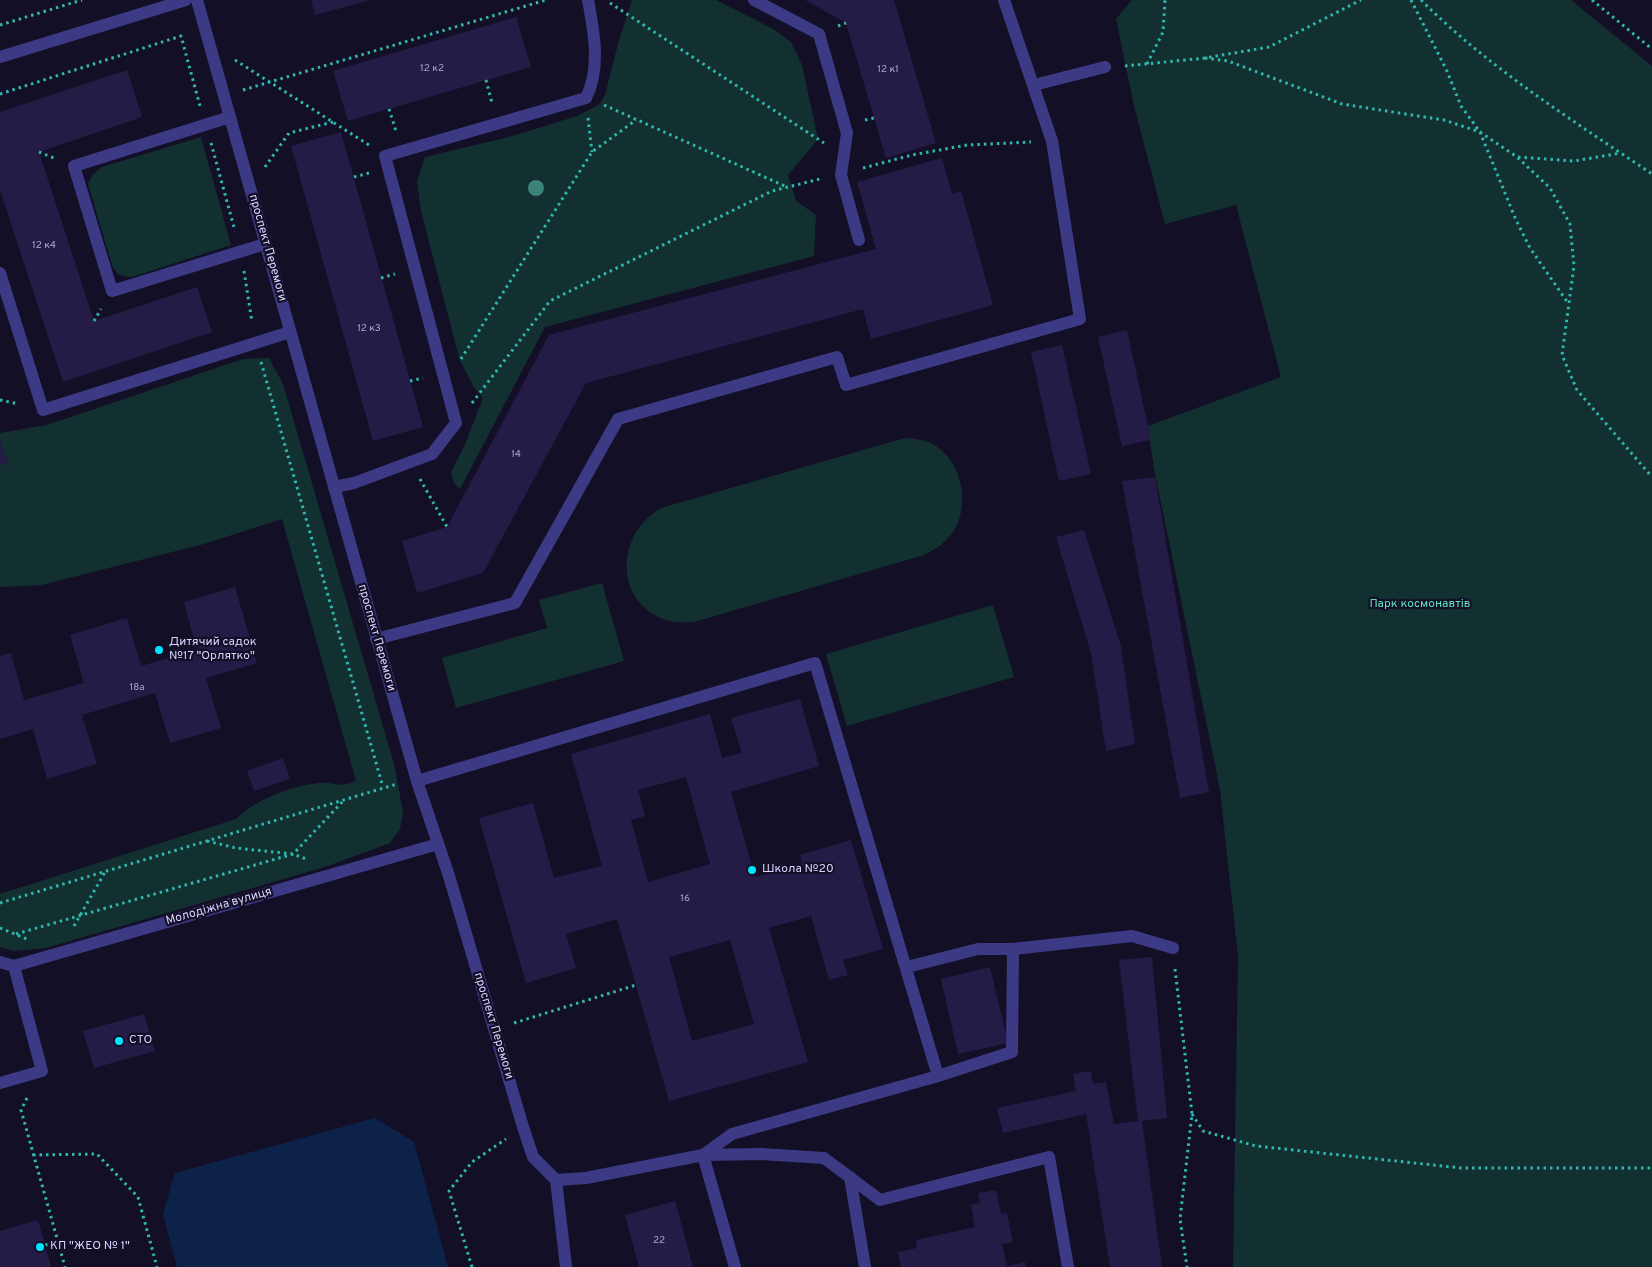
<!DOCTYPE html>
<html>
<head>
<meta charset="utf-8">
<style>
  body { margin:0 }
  canvas { display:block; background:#130f26 }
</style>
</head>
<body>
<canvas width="1652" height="1267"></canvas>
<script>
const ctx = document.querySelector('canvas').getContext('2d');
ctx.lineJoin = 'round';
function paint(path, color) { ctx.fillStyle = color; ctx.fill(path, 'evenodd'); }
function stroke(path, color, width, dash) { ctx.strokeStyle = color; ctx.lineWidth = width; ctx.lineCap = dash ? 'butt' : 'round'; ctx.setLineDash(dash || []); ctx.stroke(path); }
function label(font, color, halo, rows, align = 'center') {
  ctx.font = font + ' Overpass,sans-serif'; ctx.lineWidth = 4.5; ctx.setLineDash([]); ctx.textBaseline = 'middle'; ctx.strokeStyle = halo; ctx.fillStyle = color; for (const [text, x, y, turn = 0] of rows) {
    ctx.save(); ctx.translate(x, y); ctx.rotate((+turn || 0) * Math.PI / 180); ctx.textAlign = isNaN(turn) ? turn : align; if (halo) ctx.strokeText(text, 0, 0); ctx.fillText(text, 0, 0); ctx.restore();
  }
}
paint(new Path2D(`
  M632,0H716L773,29L791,42L802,65L818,139L788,175L796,201L816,215L814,256L545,327L460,489L454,483L451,472L464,447L483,398L474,387L460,361L421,211L417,181L425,157L509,137L577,116L600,104L605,95L618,44Z
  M1132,0H1571L1652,66V1267H1233L1238,957L1220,789L1154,469L1148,426L1281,377L1236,205L1165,224L1134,106L1116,19Z
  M201,137L231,245L132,277L119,275L113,268L88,184L92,175L102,167Z
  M269,358L283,384L394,764L403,812L400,829L390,843L325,867L46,948L14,951L0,947V894L236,819C255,800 291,786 318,783C334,781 335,789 356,781L282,519L204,544L41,585L0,587V433L47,425L243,359Z
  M905,438C914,439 922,439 931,443C963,459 973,510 949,537C942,545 934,550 924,555L694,622C684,623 673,623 663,619C613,599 617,533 661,508Z
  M602,583L624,661L456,708L442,658L547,628L539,600Z
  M993,605L1014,677L847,726L826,654Z`), '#12302f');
paint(new Path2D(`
  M375,1118L414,1142L448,1267H177L163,1214L175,1173Z`), '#0c2248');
paint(new Path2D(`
  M311,0H367V1L315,15Z
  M805,0H894L936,143L886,158L846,23Z
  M516,17L531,67L348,121L333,71Z
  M127,70L142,117L39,152L94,321L197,287L212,332L63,382L0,190V112Z
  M341,132L423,427L373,441L291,146Z
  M942,158L952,194L961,191L993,305L871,339L863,309L586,383L483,573L417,593L402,541L447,527L549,335L876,249L857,182Z
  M1127,330L1151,440L1122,446L1098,337Z
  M1062,345L1091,474L1059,481L1031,352Z
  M0,439L8,463L0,466Z
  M1155,477L1209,792L1180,798L1122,481Z
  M1084,530L1121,646L1135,744L1106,751L1091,653L1056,537Z
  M235,587L257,663L206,678L221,728L170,743L155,693L82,715L97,764L47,779L33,729L0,739V656L11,653L24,700L84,683L70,635L127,618L141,666L197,650L184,602Z
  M800,699L819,766L731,792L755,877L802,864L800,855L851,840L883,949L843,960L848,975L829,980L811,916L769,928L808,1062L669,1101L617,919L566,934L576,968L526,983L479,818L533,803L554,878L602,866L571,754L710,714L722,758L742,753L731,718ZM686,777L710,864L648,882L631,820L645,816L638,790ZM730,940L754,1024L692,1041L669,957Z
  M283,758L290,779L254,791L247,771Z
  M1152,957L1167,1118L1142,1121L1162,1267H1110L1086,1114L1003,1133L997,1108L1076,1091L1073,1074L1091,1071L1093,1084L1106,1082L1114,1124L1138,1121L1119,960Z
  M990,967L1008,1043L958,1054L941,979Z
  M144,1014L155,1051L94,1068L83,1031Z
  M996,1190L1001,1214L1007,1213L1013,1242L1002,1244L1007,1266L1025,1262L1026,1267H901L898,1252L917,1248L916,1240L975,1227L971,1205L980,1203L978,1193Z
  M675,1201L693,1267H639L625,1215Z
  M38,1220L51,1267H0V1231Z`), '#241b47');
stroke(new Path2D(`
  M1411,0L1447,71L1461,106L1480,132L1517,157L1550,188L1570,224L1574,266L1562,355L1577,390L1652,477
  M1421,0C1489,68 1572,120 1652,174
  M1592,0L1652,49
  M610,3L824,143
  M0,25L82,0
  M838,26L846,23
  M1205,58L1228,61L1342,104L1444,120L1480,132L1516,220L1530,248L1568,303
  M235,60L369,145
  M1147,64L1163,32L1165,0
  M1125,66L1205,58L1269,47L1361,0
  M486,80L492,103
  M243,90L546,0
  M0,94L181,36L200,106
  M604,105L787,187
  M389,109L396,131
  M588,118L592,152
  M865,120L874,118
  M211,143L235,231
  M39,152L54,158
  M1518,157L1574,161L1621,153
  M265,167L289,133L333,122
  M863,168L912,155L967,145L1031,142
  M354,177L369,173
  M244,271L252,322
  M381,278L395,274
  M94,321L101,309
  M461,359L592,152L636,120
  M261,362L383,787
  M410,381L423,378
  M0,400L19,404
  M472,403L550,301L772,191L820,179
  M420,479L447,527
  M207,841L236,848L293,854L306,859
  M0,903L397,784
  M74,926L105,872
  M0,928L29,940
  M16,934L293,854L345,799
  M1175,969L1192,1114L1180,1219L1187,1267
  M514,1023L636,985
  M27,1098L21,1110L65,1267
  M1192,1114L1203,1131L1256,1146L1461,1168H1652
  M33,1155L97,1154L138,1197L157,1267
  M45,1245L58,1242
  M472,1267L449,1191L472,1162L506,1139`), '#2fb8b0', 3, [2.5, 4]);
stroke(new Path2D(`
  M754,0L819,34L847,133L841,175L859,240
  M1034,85L1105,67
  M230,117L74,166L112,291L265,244
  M0,273L43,410L290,332
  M334,487L354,483L432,454L456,423L385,156L586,98C601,68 594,32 588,0
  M376,639L515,603L618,419L837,357L846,385L1080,319L1052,141L1004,0
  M417,781L815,663L938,1076L732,1134L703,1155L586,1178L556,1180
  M907,967L978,949H1013L1132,936L1173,948
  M938,1076L1012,1052L1013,949
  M0,1083L42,1071L14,966
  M850,1177L865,1267
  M735,1267L703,1155L761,1154L824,1158L880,1200L1049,1157L1068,1267`), '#3d3a85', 12);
stroke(new Path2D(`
  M197,0L417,781L449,876L523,1127L533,1157L556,1180L566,1267
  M0,57L186,0
  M0,962L14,966L438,844`), '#3d3a85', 12);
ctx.fillStyle = '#3d827b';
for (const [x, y] of [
  [536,188]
]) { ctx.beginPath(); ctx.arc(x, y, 8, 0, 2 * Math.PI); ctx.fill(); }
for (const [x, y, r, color] of [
  [159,650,5,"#00e5ff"],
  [752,870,5,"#00e5ff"],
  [119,1041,5,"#00e5ff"],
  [40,1247,5,"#00e5ff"]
]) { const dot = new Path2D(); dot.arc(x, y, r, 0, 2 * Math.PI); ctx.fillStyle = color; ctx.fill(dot); stroke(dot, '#130f26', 2); }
label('10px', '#aca6d1', null, [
  ["12 к2",432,69],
  ["12 к1",888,70],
  ["12 к4",44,246],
  ["12 к3",369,329],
  ["14",516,455],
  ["18а",137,688],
  ["16",685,899],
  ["22",659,1241]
]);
label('12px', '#d9d4ff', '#130f26', [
  ["проспект Перемоги",267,248,74],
  ["проспект Перемоги",376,638,74],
  ["Молодіжна вулиця",219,907,-16],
  ["проспект Перемоги",493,1026,73]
]);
label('12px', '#5fe0c0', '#130f26', [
  ["Парк космонавтів",1420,605]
]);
label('12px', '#d9d4ff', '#130f26', [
  ["Дитячий садок",169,643],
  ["№17 \"Орлятко\"",169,657],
  ["Школа №20",762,870],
  ["СТО",129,1041],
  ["КП \"ЖЕО № 1\"",50,1247]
], 'left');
</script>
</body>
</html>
